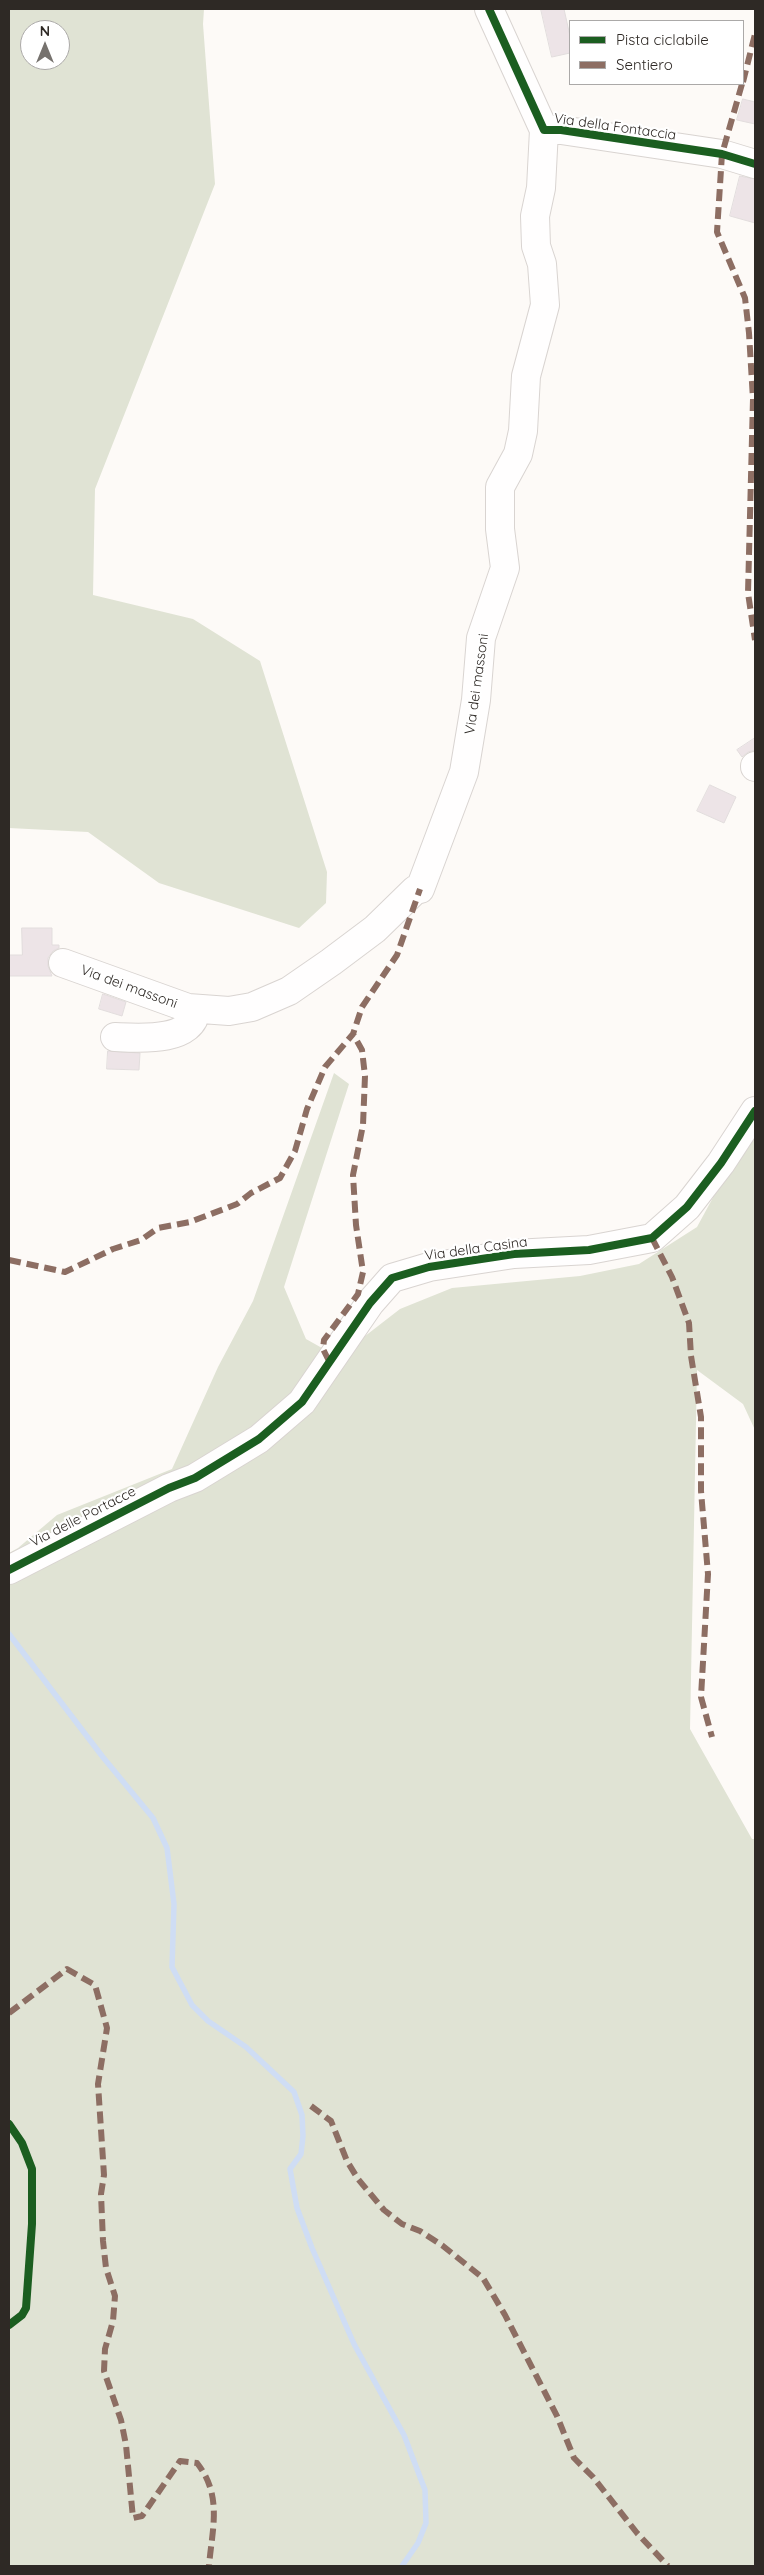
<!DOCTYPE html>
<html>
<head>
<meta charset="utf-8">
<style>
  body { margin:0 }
  #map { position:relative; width:764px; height:2575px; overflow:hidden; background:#fdfaf7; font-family:Quicksand,sans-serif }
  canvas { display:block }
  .frame { position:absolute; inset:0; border:10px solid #2e2925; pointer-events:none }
  .legend { position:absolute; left:569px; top:20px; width:175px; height:65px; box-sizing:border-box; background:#fff; border:1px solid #aba9a8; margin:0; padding:6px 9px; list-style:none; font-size:15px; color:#2e2925 }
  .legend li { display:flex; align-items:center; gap:10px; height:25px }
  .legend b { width:25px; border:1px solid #aba9a8 }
  .north { position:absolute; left:20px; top:20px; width:50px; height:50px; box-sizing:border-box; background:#fff; border:1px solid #aba9a8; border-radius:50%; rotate:0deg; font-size:14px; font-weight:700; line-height:20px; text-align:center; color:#2e2925 }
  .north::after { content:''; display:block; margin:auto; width:18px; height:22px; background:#76726e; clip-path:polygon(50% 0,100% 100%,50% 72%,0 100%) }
</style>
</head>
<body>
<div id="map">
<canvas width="764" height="2575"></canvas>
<div class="frame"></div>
<ul class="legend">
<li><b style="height:6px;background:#1b5e20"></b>Pista ciclabile</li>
<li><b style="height:6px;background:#8d6e63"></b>Sentiero</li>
</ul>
<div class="north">N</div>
</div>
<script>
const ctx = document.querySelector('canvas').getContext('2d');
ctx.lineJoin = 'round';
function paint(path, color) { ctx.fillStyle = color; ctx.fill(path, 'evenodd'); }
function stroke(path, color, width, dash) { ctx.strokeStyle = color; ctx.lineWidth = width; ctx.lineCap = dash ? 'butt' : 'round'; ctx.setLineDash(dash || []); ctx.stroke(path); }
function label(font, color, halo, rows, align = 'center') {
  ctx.font = font + ' Quicksand,sans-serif'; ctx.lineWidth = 4.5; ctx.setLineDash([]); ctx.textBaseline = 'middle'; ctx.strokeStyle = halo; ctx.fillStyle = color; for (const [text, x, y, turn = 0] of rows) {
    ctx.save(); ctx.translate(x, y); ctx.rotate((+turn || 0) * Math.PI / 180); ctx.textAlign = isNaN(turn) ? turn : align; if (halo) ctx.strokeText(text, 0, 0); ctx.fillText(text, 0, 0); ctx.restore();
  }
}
paint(new Path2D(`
  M9,9H204L203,24L215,184L95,489L93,595L193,619L260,661L327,872L326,903L299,928L159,883L88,832L9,828ZM30,30H60V60H30Z
  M334,1073L349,1084L284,1287L306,1339L338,1357L400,1309L452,1288L580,1276L639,1264L697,1227L755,1120V1430L743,1404L697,1370L690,1729L752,1839H755V2566H9V1553L18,1548L57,1515L172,1469L218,1367L253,1301Z`), '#e0e3d4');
stroke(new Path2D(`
  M9,1634L102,1756L153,1818L167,1848L174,1904L172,1967L192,2005L208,2021L246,2047L294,2092L302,2115L303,2136L301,2154L290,2169L297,2208L312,2248L354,2344L404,2435L425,2490L426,2523L418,2543L402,2566`), '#cfddf4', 5.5);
const building = new Path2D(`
  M541,9H564L570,36V53L552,57Z
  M743,99L755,102V124L737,120Z
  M740,176L755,179V223L730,216Z
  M755,738V750L748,752L742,757L737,750Z
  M710,785L736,797L724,823L697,811Z
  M22,928H52V945H59V948L53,951L48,958V966L52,976H9V955H22Z
  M103,994L126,1002L122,1016L99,1009Z
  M108,1051L140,1053L139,1070L107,1069Z`);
paint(building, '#ede4e7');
stroke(building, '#e2dddd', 1);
const minor = new Path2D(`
  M544,130H561L722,154L755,164
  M755,767V766
  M63,963L188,1008L229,1011L252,1007L289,991L331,962L375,929L415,890L420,889L464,772L476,700L481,638L505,568L500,529V487L518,454L523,431L526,376L545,305L542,264L536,246L535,216L541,188L544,130L489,9
  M115,1037C138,1038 194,1043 196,1009
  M9,1570L169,1488L195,1478L259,1439L302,1402L370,1303L392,1278L429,1267L514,1254L589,1250L652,1238L687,1207L721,1163L755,1111`);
stroke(minor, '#d9d4d1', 30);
stroke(minor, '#fffefe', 28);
stroke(new Path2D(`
  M743,82L755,34
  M742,84L722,154L717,232L745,298L749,333L753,399L748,593L755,640
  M652,1238L672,1277L689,1323L691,1356L701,1417V1491L708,1574L701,1697L712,1737
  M9,1260L65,1272L113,1249L141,1240L158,1228L190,1222L237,1204L251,1193L280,1178L295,1151L307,1109L325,1067L353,1034L362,1007L397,955L420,889
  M329,1361L323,1349L324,1340L358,1294L363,1272L356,1225L353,1175L363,1125L365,1076L362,1050L353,1034
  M9,2013L67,1969L95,1985L107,2028L98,2084L104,2175L101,2194L103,2241L106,2268L115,2296L113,2321L105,2349L104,2371L121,2420L126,2445L133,2518L142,2516L180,2461L197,2463C223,2496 212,2529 209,2566
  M311,2106L331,2121L347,2161L358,2179L384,2210L402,2224L420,2231L443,2246L483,2278L505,2315L557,2416L574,2458L593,2477L637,2533L668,2566`), '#8d6e63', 6, [12, 6]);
stroke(new Path2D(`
  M489,9L544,130H561L722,154L755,164
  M9,1570L169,1488L195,1478L259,1439L302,1402L370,1303L392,1278L429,1267L514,1254L589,1250L652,1238L687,1207L721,1163L755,1111
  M9,2124L22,2143L32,2169V2224L26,2308L22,2315L9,2325`), '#1b5e20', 8);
label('14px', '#2e2925', '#fff', [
  ["Via della Fontaccia",615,127,8],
  ["Via dei massoni",477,684,-82],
  ["Via dei massoni",129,987,20],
  ["Via della Casina",476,1249,-8],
  ["Via delle Portacce",83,1517,-27]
]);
</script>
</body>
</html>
